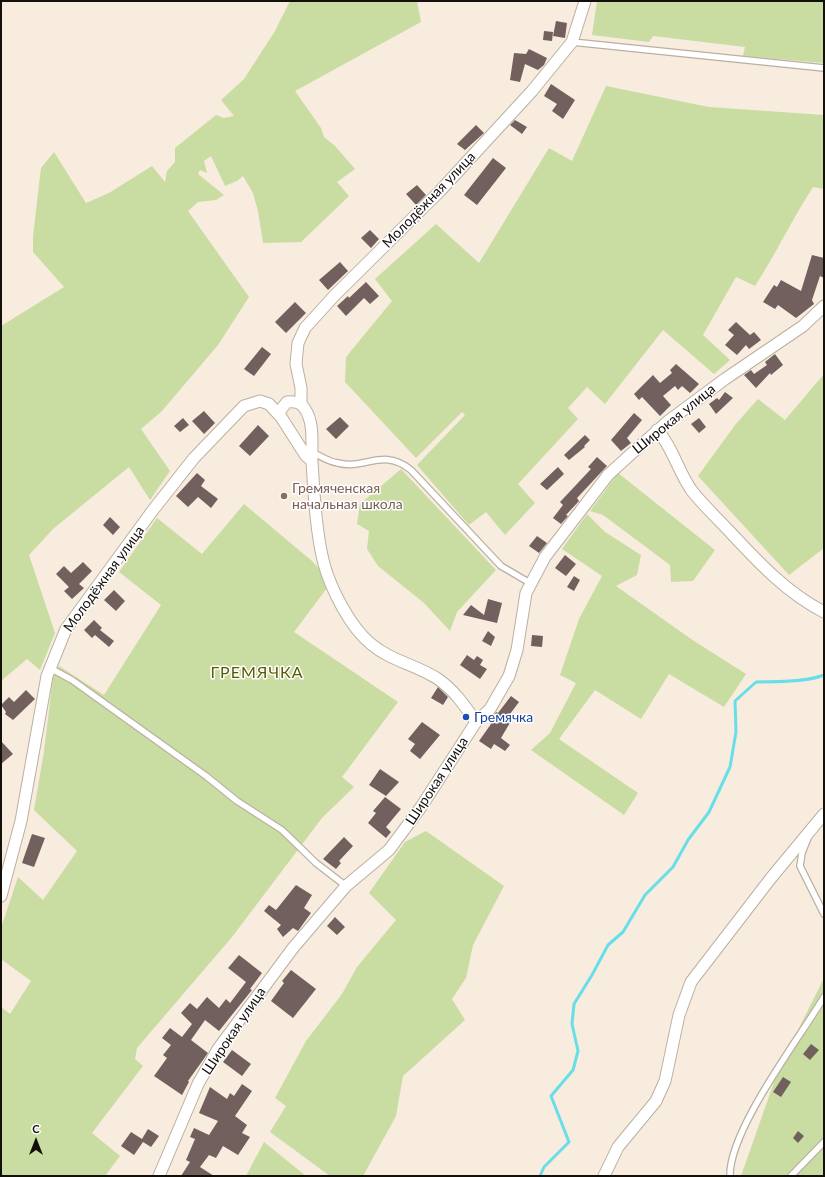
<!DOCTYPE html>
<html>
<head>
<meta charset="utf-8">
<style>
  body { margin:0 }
  #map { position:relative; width:825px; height:1177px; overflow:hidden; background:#f8ecde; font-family:Lato,sans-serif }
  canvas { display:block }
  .frame { position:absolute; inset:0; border:2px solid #130f0b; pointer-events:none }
  .north { position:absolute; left:16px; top:1121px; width:40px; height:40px; -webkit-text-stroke:3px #fff; paint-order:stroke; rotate:0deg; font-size:11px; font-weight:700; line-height:16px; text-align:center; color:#130f0b }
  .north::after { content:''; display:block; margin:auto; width:14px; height:18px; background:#130f0b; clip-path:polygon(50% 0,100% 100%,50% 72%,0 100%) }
</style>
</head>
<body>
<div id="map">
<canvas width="825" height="1177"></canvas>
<div class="frame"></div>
<div class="north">С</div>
</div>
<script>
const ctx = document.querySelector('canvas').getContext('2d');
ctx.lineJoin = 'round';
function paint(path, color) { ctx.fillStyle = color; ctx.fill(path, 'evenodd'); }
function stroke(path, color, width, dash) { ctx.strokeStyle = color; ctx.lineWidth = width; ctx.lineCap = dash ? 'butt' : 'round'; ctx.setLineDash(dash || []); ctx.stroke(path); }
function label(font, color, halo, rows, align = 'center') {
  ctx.font = font + ' Lato,sans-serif'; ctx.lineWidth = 3; ctx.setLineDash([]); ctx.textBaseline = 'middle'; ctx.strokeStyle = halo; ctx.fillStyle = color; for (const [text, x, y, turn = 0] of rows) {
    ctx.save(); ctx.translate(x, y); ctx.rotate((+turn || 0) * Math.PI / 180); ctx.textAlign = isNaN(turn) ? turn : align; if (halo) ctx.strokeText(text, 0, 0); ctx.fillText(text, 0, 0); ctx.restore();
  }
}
paint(new Path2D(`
  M290,1H417L421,22L295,91L321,128L324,137L335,146L355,169L337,182L349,196L301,242L263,243L258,211L253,193L243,176L237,181L225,186L211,156L204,161L207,173L200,170L198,174L224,195L216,200L198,202L188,211L249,297L218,345L162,411L141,429L170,471L150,500L129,467L53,529L29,555L55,633L40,670L27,659L1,681V326L64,287L33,252V236L41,168L54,152L86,203L109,193L152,166L165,182L167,171L175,162V148L216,115L224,118L234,116L221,100L244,79L275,31Z
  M597,1H824V63L743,56L745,47L653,36L649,42L592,35Z
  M606,86L709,107L824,115V189L813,187C792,219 776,254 755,286L736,277L703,335L730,360L714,374L663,330L605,404L587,387L568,408L578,419L518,484L535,503L505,535L486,512L469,525L417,465L465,415L462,412L416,458L345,382L346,357L392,301L375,279L436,224L479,263L549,148L572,161Z
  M824,374V548L789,575L698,476L735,425L758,399L785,420Z
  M401,469L496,570L457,612L450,631L424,603L378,566L367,549L369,531L357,524L360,504Z
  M618,473L715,550L693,581L671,582L670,565L603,515L590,511Z
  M244,504L312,561L323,573L327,588L294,632L398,702L342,777L354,787L322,818L232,937L137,1048L135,1059L143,1066L92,1133L120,1156L105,1176H1V1007L10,1014L31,981L1,959V928L18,877L43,900L77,851L34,810L44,751L53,677L59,666L104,695L161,605L119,572L157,518L202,554Z
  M587,514L605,532L641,555L637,575L616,586L691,639L746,674L724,707L669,674L641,719L595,690L559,739L638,793L624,815L531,750L550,733L576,683L560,675L579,619L602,576L562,549Z
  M426,831L504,886L473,945L466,978L452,999L465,1020L403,1076L396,1116L363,1176H330L270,1132L286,1106L275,1098L306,1041L342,994L357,967L396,920L369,893L405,842Z
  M824,978V1176H741L779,1068Z
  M264,1142L306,1176H246Z`), '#c9dca2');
stroke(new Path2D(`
  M540,1176L544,1167L569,1142L551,1096L573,1070L578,1051L572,1024L574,1004L592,975L608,945L623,932L645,895L673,867L688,840L709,812L730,767L736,732L735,701L756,682C775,682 807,682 824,675`), '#68dee9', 3);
paint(new Path2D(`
  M556,21L567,23L565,38L553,36Z
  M544,31L553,32L552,41L543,40Z
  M529,49L547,58L544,65L538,70L525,64L520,82L510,80L514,53L526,54Z
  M551,84L575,100L563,119L552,111L557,104L544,96Z
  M515,120L527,127L522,134L510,125Z
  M476,125L484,133L465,150L457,144Z
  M493,158L506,168L477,205L464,195Z
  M417,185L426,195L416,205L406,194Z
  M370,230L379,239L371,248L361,238Z
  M812,255L824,258V278L820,276L812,300L814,304L796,318L778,305L775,309L763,302L774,285L777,287L781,280L801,291Z
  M340,262L348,271L328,290L319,280Z
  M366,282L379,296L370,304L364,298L346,316L337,306L348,296L349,298Z
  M295,302L306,313L286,333L275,322Z
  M736,322L750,335L754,332L761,340L749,349L746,345L737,355L725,345L734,335L728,330Z
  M262,347L271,354L254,376L244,369Z
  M775,354L783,365L771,375L770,373L756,388L744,375L751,370L754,374L767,365L765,362Z
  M676,364L699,384L690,393L682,386L678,390L675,386L663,396L671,405L660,416L642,397L639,400L634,394L653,375L660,383L672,373L670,370Z
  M725,392L733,398L716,414L709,404L717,398L719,400Z
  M204,411L215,423L204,434L192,421Z
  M634,413L642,420L627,438L631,443L621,451L611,440Z
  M340,417L349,426L336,439L326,429Z
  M183,418L189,425L180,432L174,426Z
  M699,418L706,427L699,433L691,424Z
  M258,425L269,436L250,456L239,446Z
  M585,435L590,440L584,446L585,447L569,460L564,455Z
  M597,457L607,466L577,498L579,501L566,515L568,516L561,524L553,518L563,505L560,502L591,469L588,467Z
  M558,467L564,474L547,490L540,484Z
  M197,473L205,480L201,486L218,499L211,508L198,497L188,507L176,496Z
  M110,517L120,527L113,535L103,525Z
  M537,536L547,543L539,553L529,546Z
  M565,555L576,564L566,576L555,568Z
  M83,562L92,571L79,584L84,588L72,599L64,591L69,587L56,574L64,566L71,573Z
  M574,576L580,580L574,591L567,587Z
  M114,590L125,601L116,611L104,600Z
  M488,599L502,603L497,623L463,615L471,605L484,615Z
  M94,620L102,628L100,630L114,641L109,647L95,635L92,638L84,630Z
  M488,631L495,637L491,646L482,641Z
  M532,635L543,636L542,647L531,646Z
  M467,655L474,660L477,656L483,660L480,665L487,669L480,679L460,665Z
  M438,687L448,697L443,705L431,698Z
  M26,690L35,699L13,720L5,714L6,712L1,705L9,697L14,702Z
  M511,696L519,702L507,718L511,721L501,738L510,745L505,751L494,744L491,749L479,741L491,724L490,723L496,712L498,713Z
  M422,722L440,735L420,759L410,751L415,744L408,739Z
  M1,741L13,754L1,764Z
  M380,769L399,782L386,796L369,785Z
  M385,797L401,809L386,827L391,832L386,838L368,823L376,813L373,811Z
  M32,834L45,838L34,867L22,863Z
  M344,837L353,846L339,861L341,863L336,869L323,859Z
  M296,885L312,895L304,908L311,913L298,931L293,928L283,937L277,929L281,925L264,911L269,905L276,910Z
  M335,917L345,927L337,935L327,926Z
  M239,955L262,973L250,989L252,990L219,1031L205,1020L191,1040L208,1053L188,1081L189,1082L182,1095L154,1076L167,1058L163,1055L171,1045L162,1038L170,1028L182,1037L192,1024L181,1013L190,1003L197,1009L207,997L219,1008L226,999L230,1003L246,982L228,968Z
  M291,970L316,989L293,1018L271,1001L284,983L282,981Z
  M811,1044L819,1050L810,1060L803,1054Z
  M232,1050L251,1064L242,1076L223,1062Z
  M783,1077L791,1082L781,1097L773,1092Z
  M242,1084L252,1091L235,1116L247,1125L242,1133L250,1137L238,1155L223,1146L216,1158L209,1155L200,1167L214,1176H181L190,1162L186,1160L195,1139L190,1137L194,1128L209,1135L218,1121L199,1113L210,1087L227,1099L230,1093L234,1096Z
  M148,1129L159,1136L151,1147L143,1142L134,1155L121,1146L131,1132L142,1139Z
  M798,1131L804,1136L798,1143L793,1138Z`), '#71605d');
const service = new Path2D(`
  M572,42L824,68
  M312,452C320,456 329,462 338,463C366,470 383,447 411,470L501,566L530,583
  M50,668L72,680L206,776L237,801L282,830L316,863L346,886
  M808,838L802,853L800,866L824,914
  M730,1176C729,1130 799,1039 824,997
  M791,1176L824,1142`);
const minor = new Path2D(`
  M301,404V388L296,364L298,343L305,328L334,296L440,191L532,91L572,42L585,1
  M657,430C673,447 678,472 692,491C704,506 718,519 731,533C759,563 787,593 824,612
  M311,460L306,456L281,417L279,412L287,402C295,401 301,402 305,409C315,424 311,446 312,462C314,494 316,533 324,564C331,589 350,627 371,644C391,661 417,665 438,679C454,690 465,706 476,722
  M1,896L21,821L47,676L66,629L153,510L194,458L244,406L260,401L269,404L281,417
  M159,1176L198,1084L218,1049L293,948L346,886L389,850L421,807L476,722L490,709L509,676L517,650L526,593L545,557L608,475L631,454L667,422L725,379L803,326L824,306
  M604,1176L618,1147L656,1101L665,1081L679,1015L691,982L771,878L824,814`);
stroke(service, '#bab0a2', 8);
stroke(minor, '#bab0a2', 13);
stroke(service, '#fff', 5.5);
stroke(minor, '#fff', 11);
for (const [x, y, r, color] of [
  [284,496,4,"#8d6e63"],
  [466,717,4,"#1a4fb4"]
]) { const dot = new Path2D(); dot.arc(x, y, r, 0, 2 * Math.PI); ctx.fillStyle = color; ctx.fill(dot); stroke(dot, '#fff', 1.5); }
label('14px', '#130f0b', '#fff', [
  ["Молодёжная улица",429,200,-46],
  ["Широкая улица",674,419,-39],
  ["Молодёжная улица",104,579,-54],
  ["Широкая улица",437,781,-57],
  ["Широкая улица",234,1031,-56]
]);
label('14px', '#785e54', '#fff', [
  ["Гремяченская",292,488],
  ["начальная школа",292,504]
], 'left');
label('14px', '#164399', '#fff', [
  ["Гремячка",474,717]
], 'left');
ctx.letterSpacing = '1px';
label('16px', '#595b00', '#fff', [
  ["ГРЕМЯЧКА",257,673]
]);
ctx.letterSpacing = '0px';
</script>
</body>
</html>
